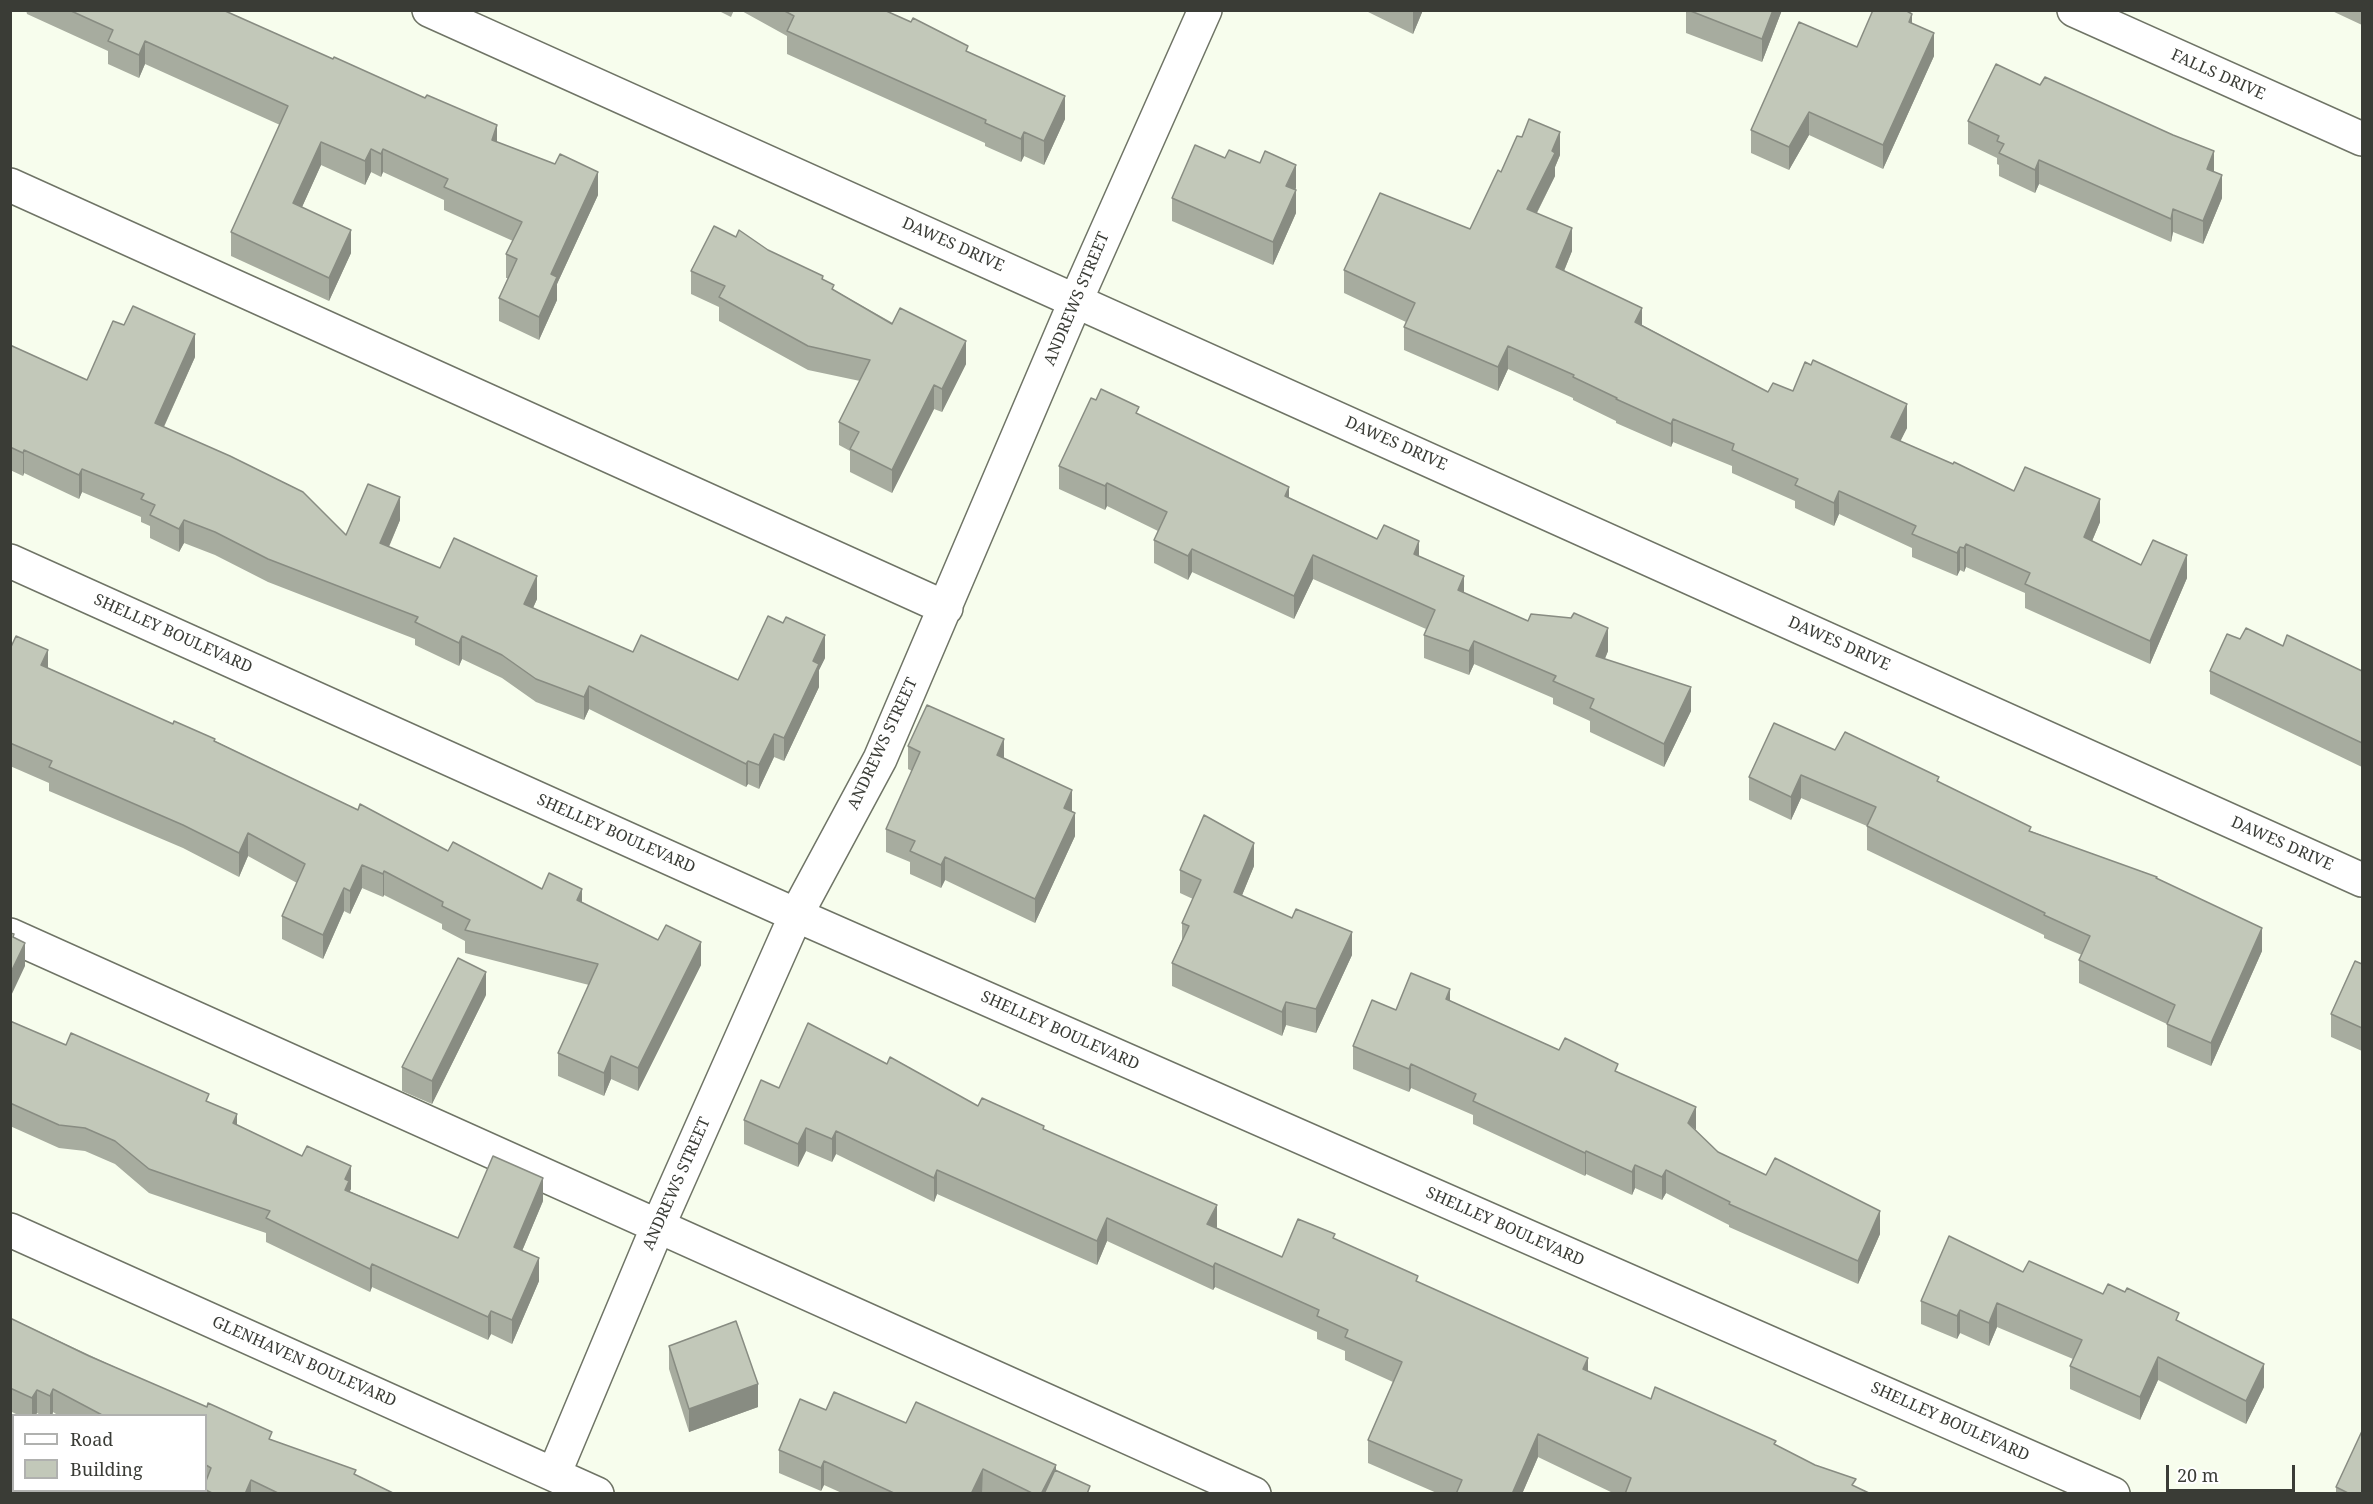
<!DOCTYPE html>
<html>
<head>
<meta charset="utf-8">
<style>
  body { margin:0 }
  #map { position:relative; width:2373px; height:1504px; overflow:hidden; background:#f7fded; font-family:"Noto Serif",serif }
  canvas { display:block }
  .frame { position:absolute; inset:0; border:12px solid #3a3c36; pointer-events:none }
  .legend { position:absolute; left:12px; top:1414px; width:195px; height:78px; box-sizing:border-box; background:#fff; border:2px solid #b0b1af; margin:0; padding:8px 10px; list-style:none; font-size:18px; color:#3a3c36 }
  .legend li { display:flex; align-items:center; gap:12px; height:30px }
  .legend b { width:30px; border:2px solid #b0b1af }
  .scale { position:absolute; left:2166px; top:1465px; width:129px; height:27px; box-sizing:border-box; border:3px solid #3a3c36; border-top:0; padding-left:8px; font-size:18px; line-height:21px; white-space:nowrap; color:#3a3c36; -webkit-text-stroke:4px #fff; paint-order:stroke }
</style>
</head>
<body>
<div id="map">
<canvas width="2373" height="1504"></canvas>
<div class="frame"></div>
<ul class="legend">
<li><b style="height:8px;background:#fff"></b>Road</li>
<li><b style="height:16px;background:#c2c8b9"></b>Building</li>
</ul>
<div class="scale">20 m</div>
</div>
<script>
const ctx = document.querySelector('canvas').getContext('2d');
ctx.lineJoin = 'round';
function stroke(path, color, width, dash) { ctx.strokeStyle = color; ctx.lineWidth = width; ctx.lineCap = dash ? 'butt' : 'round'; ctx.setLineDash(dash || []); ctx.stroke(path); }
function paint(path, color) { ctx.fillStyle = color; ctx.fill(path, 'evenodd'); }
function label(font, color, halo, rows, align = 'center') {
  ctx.font = font + ' "Noto Serif",serif'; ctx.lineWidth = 4.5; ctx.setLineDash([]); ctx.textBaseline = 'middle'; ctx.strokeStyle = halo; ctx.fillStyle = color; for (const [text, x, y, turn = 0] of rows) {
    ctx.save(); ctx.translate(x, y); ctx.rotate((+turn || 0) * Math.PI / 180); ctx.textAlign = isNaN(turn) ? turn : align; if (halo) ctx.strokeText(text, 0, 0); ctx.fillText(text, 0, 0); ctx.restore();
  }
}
const minor = new Path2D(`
  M429,10L2362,880
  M2074,10L2362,139
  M10,185L946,608
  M10,561L796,915L2113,1494
  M10,935L1254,1494
  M10,1230L597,1494
  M554,1474L658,1226L796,915L880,759L1076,300L1205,10`);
stroke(minor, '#6f7466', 36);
stroke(minor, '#fff', 33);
paint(new Path2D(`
  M26,10H223L497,142L598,195L557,284V300L539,340L499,321V298L508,278H506V254L513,241L444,210V200L383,172L381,177L371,172L365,185L321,165L302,207L351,253L329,301L231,256V232L280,125L145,64L139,78L108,64V51L27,14Z
  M717,10H734L731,17Z
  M740,10H884L968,52L1065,119L1044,165L1024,156L1021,162L985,146V143L787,54V36Z
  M1364,10H1423L1413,34Z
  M1684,10H1782L1762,62L1686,33V11Z
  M2330,10H2362V29V25Z
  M1912,23L1934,56L1883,169L1809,135L1789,170L1751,153V130L1857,47Z
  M1968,121L2214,172L2222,198L2203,244L2173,232L2171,242L2039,184L2035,193L1999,176V165L1997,164V158L1968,144Z
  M1522,137L1560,155L1555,167V176L1537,213L1572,251L1564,271L1642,325L1768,392L1793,391L1907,428L1900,441L2014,491L2100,522L2092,541L2141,565L2187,578L2150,664L2025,608V593L1966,567L1964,572L1960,570L1957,576L1912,557V548L1839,514L1834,526L1795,508V501L1732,473V466L1673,442L1671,447L1616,423V421L1573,400V398L1508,369L1498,391L1404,350V327L1406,322L1344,293V270L1470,229L1501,172Z
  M1225,158L1296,188L1295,189L1296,213L1273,265L1172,221V198Z
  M736,237L768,250L823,280L834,290L966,364L942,412L934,409L892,493L850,472V451L839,445V422L860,381L808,370L719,321V307L691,294V271Z
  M10,345L87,380L195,357L164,427L346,535L400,520L389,547L440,568L537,599L533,608L633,652L738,680L825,658L819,670V687L784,761L774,757L759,789L748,784L746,787L589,709L584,720L536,702L502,678L462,659L459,666L415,645V639L268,582L215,555L184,543L179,552L150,538V526L141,522V517L82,492L79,499L24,473L23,476L10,470Z
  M1139,415L1289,498L1377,539L1419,556L1464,593L1528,621L1608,651L1605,659L1691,711L1664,767L1590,732V721L1553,704V698L1474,664L1469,675L1424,658V635L1426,629L1313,579L1294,619L1192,572L1188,580L1154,563V540L1158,531L1107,506L1105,510L1059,489V466Z
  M2240,639L2283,646L2362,671V767L2210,694V671Z
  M10,649L48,668L173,724L215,741L358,810L448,851L542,889L582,902L701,965L638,1091L611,1079L604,1096L558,1076V1053L589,985L465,953V941L442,929V924L384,895L383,897L362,888L350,914L344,911L323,959L282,939V916L297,883L248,856L239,877L183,848L49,791V783L10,766Z
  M908,746L1004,758L1072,812L1075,836L1035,923L945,880L941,888L910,874V862L886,852V829L912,771L908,769Z
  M1835,750L1939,782L2031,831L2157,879L2262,951L2211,1066L2167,1047V1024L2079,983V960L2082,955L2044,938V935L1867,850V826L1801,798L1791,820L1749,800V777Z
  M1254,866L1242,895L1352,955L1316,1033L1286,1025L1282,1036L1172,986V963L1182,940V923L1193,899L1180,893V870Z
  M2362,964V1051L2331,1037V1014Z
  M486,995L432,1104L402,1091V1067Z
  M1450,1001L1559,1050L1618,1072L1696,1131L1718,1152L1880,1234L1858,1284L1729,1227V1225L1666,1193L1662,1200L1635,1188L1632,1195L1586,1174L1585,1176L1473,1124V1115L1411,1088L1409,1092L1353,1069V1046L1396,1010Z
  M10,1021L66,1045L209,1102L237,1125L351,1189L349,1191L458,1238L543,1201L522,1251L539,1281L512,1344L491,1334L488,1340L372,1287L370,1292L266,1242V1233L149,1193L115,1164L85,1151L59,1148L10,1126Z
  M887,1064L978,1106L1044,1129L1217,1228L1282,1257L1335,1239L1588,1372L1651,1399L1776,1445L1856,1487L1871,1494H1615L1538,1457L1522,1494H1439L1368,1463V1440L1393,1382L1345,1360V1351L1317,1339V1332L1215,1287L1213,1290L1107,1241L1097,1265L937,1194L934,1202L836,1154L832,1162L806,1151L798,1167L744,1144V1120L779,1088Z
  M2023,1272L2179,1322L2264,1387L2246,1424L2158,1380L2140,1420L2070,1389V1366L2073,1359L1997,1327L1989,1346L1960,1333L1957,1339L1921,1324V1301Z
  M10,1318L272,1440L356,1475L395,1494H202V1491H206V1416H59L53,1412L52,1416H42L37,1413L35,1416H20L10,1411Z
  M669,1346L758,1407L689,1432L669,1369Z
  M826,1410L906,1423L1056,1470L1090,1494H986L983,1492L982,1494H844L824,1485L821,1491L779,1473V1450Z
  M2336,1487L2362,1494H2336Z`), '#a7ac9f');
paint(new Path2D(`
  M1423,10L1413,34V11Z
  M1773,10H1782L1762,62V39Z
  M1912,14V37L1909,22Z
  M1934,33V56L1883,169V145Z
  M145,41V64L139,78V55Z
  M1065,96V119L1044,165V141Z
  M1809,112V135L1789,170V147Z
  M497,125V148L492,140Z
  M1024,132V156L1021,162V139Z
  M1560,132V155L1555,167V176L1527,232V209Z
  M321,142V165L293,227V203Z
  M371,149V172L365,185V161Z
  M383,149V172L381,177V154Z
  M2214,151V174L2207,169Z
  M2039,160V184L2035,193V170Z
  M1296,165V188L1286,209V186Z
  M598,172V195L557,284V300L539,340V317L551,274Z
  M2222,175V198L2203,244V221Z
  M1296,190V213L1273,265V242Z
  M2173,209V232L2171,242V219Z
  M1572,228V251L1556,290V267Z
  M351,230V253L329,301V278Z
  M1642,308V331L1635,322Z
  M195,334V357L155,446V423Z
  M966,341V364L942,412V389Z
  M1508,346V369L1498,391V367Z
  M934,385V409L892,493V470Z
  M1907,404V428L1891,460V437Z
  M1673,419V442L1671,447V424Z
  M24,450V473L23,476V453Z
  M82,469V492L79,499V475Z
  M1107,483V506L1105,510V486Z
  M1289,487V510L1285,496Z
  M1839,491V514L1834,526V503Z
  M400,497V520L380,567V543Z
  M2100,499V522L2084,560V537Z
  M184,520V543L179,552V529Z
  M1419,541V564L1414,554Z
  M1966,544V567L1964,572V548Z
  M1960,547V570L1957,576V553Z
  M1192,549V572L1188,580V556Z
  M1313,555V579L1294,619V596Z
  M2187,555V578L2150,664V641Z
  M537,576V599L524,628V604Z
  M1464,576V599L1458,590Z
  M1608,628V651L1596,679V656Z
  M825,635V658L819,670V687L784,761V738L813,661Z
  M462,636V659L459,666V643Z
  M1474,641V664L1469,675V651Z
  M48,650V673L41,665Z
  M589,686V709L584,720V697Z
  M1691,687V711L1664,767V744Z
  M774,734V757L759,789V765Z
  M1004,739V762L997,755Z
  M748,761V784L746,787V764Z
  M1801,775V798L1791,820V797Z
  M1072,790V813L1064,808Z
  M1075,813V836L1035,923V899Z
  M248,833V856L239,877V853Z
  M1254,843V866L1234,915V892Z
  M945,857V880L941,888V865Z
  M362,865V888L350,914V891Z
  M384,871V895L383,897V874Z
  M344,888V911L323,959V935Z
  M582,889V912L577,900Z
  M2262,928V951L2211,1066V1043Z
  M1352,932V955L1316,1033V1009Z
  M701,942V965L638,1091V1068Z
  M25,943V966L10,998V974Z
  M486,972V995L432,1104V1081Z
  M1450,989V1012L1446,999Z
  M1286,1002V1025L1282,1036V1012Z
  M611,1056V1079L604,1096V1073Z
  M1411,1064V1088L1409,1092V1069Z
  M1696,1107V1130L1688,1123Z
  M237,1114V1138L233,1123Z
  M806,1128V1151L798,1167V1144Z
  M836,1131V1154L832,1162V1139Z
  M1586,1151V1174L1585,1176V1153Z
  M1635,1165V1188L1632,1195V1172Z
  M351,1166V1189L349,1193L345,1213V1179Z
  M937,1170V1194L934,1202V1178Z
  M1666,1170V1193L1662,1200V1177Z
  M543,1178V1201L514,1270V1247Z
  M1217,1205V1228L1207,1224Z
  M1880,1211V1234L1858,1284V1261Z
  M1107,1218V1241L1097,1265V1241Z
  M539,1258V1281L512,1344V1320Z
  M1215,1263V1287L1213,1290V1267Z
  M372,1264V1287L370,1292V1269Z
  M1997,1303V1327L1989,1346V1323Z
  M1960,1310V1333L1957,1339V1316Z
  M491,1311V1334L488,1340V1317Z
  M2158,1357V1380L2140,1420V1397Z
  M1588,1358V1381L1583,1369Z
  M2264,1364V1387L2246,1424V1401Z
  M758,1384V1407L689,1432V1409Z
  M53,1389V1412L52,1416H50V1396Z
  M37,1390V1413L35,1416H32V1398Z
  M1538,1434V1457L1522,1494H1512Z
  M824,1461V1485L821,1491V1468Z
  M1056,1465V1488L1053,1494H1041Z
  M983,1469L982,1494H971Z
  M251,1480V1494H245Z`), '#888c82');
const building = new Path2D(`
  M69,10H223L333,59L334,57L425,98L427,95L497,125L492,140L555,164L560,154L598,172L551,274L557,277L539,317L499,298L517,259L506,254L522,222L444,187L448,179L383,149L381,154L371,149L365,161L321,142L293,203L351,230L329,278L231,232L288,106L145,41L139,55L108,41L113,30Z
  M783,10H884L911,22L913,18L968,46L966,51L1065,96L1044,141L1024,132L1021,139L985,123L986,120L787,31L794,16Z
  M1688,10H1773L1762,39Z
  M1873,10H1905L1912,14L1909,22L1934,33L1883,145L1809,112L1789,147L1751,130L1799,22L1857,47Z
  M1996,64L2040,85L2045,77L2173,135L2214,151L2207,169L2222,175L2203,221L2173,209L2171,219L2039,160L2035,170L1999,153L2004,144L1997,141L1999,136L1968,121Z
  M1529,119L1560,132L1552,151L1555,153L1527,209L1572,228L1556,267L1642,308L1635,322L1768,392L1773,383L1793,391L1805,362L1811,365L1813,360L1907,404L1891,437L1953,464L1954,462L2014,491L2025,467L2100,499L2084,537L2141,565L2153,540L2187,555L2150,641L2025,584L2030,573L1966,544L1964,548L1960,547L1957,553L1912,534L1916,526L1839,491L1834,503L1795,485L1798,479L1732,450L1734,444L1673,419L1671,424L1616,399L1617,398L1573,377L1574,375L1508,346L1498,367L1404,327L1415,303L1344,270L1380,193L1470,229L1498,170L1501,172L1517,136L1522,137Z
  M1195,145L1225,158L1229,150L1260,163L1265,151L1296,165L1286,186L1296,190L1273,242L1172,198Z
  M714,226L736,237L739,230L768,250L823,276L822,279L834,285L832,289L892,324L900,308L966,341L942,389L934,385L892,470L850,449L859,432L839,422L870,360L808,346L719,297L725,286L691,271Z
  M133,306L195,334L155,423L230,456L303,492L346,535L368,484L400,497L380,543L440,568L454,538L537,576L524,604L633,652L641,635L738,680L768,616L783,623L786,617L825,635L813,661L819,664L784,738L774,734L759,765L748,761L746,764L589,686L584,697L536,679L502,655L462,636L459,643L415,622L418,617L268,559L215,532L184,520L179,529L150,515L155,505L141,499L144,494L82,469L79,475L24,450L23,453L10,447V345L87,380L113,321L124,325Z
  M1101,389L1139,407L1136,413L1289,487L1285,496L1377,539L1384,525L1419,541L1414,554L1464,576L1458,590L1528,621L1531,614L1571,618L1574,613L1608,628L1596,656L1691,687L1664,744L1590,708L1594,699L1553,681L1556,676L1474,641L1469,651L1424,635L1435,610L1313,555L1294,596L1192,549L1188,556L1154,540L1167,512L1107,483L1105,486L1059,466L1091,398L1096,400Z
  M2246,628L2283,646L2287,635L2362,671V743L2210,671L2227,634L2240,639Z
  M16,636L48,650L41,665L173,724L174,721L215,739L214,741L358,810L360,804L448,851L453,842L542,889L549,873L582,889L577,900L658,940L666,925L701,942L638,1068L611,1056L604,1073L558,1053L598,964L465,930L470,920L442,906L443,902L384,871L383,874L362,865L350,891L344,888L323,935L282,916L305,864L248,833L239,853L183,825L49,767L52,761L10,743V649Z
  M927,705L1004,739L997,755L1072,790L1064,808L1075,813L1035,899L945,857L941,865L910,851L915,841L886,829L920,752L908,746Z
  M1774,723L1835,750L1845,732L1939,777L1937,781L2031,827L2029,831L2157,877L2156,878L2262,928L2211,1043L2167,1024L2175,1005L2079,960L2090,936L2044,915L2045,913L1867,826L1876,807L1801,775L1791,797L1749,777Z
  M1204,815L1254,843L1234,892L1292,918L1296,909L1352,932L1316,1009L1286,1002L1282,1012L1172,963L1189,926L1182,923L1201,880L1180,870Z
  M10,933L14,934L13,937L25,943L10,974Z
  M458,958L486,972L432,1081L402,1067Z
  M2355,961L2362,964V1028L2331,1014Z
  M1411,973L1450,989L1446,999L1559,1050L1565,1038L1618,1064L1615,1071L1696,1107L1688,1123L1718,1152L1766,1175L1775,1158L1880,1211L1858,1261L1729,1204L1730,1202L1666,1170L1662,1177L1635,1165L1632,1172L1586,1151L1585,1153L1473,1101L1476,1094L1411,1064L1409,1069L1353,1046L1372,1000L1396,1010Z
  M10,1021L66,1045L71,1033L209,1094L206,1101L237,1114L233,1123L302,1156L307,1146L351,1166L345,1179L349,1181L345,1190L458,1238L493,1156L543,1178L514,1247L539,1258L512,1320L491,1311L488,1317L372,1264L370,1269L266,1218L270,1211L149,1169L115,1141L85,1128L59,1125L10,1103Z
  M808,1023L887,1064L890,1057L978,1106L982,1098L1044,1126L1043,1129L1217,1205L1207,1224L1282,1257L1298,1219L1335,1234L1333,1238L1418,1276L1416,1281L1588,1358L1583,1369L1651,1399L1655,1387L1776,1441L1774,1444L1815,1465L1856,1479L1852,1485L1871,1494H1625L1631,1478L1538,1434L1512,1494H1456L1462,1480L1368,1440L1402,1362L1345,1337L1348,1330L1317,1316L1319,1310L1215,1263L1213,1267L1107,1218L1097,1241L937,1170L934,1178L836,1131L832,1139L806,1128L798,1144L744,1120L761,1080L779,1088Z
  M1949,1236L2023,1272L2029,1261L2103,1294L2108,1284L2125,1292L2127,1288L2179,1313L2176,1320L2264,1364L2246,1401L2158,1357L2140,1397L2070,1366L2082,1340L1997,1303L1989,1323L1960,1310L1957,1316L1921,1301Z
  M10,1318L89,1356L207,1407L208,1403L272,1432L269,1439L356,1470L354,1474L395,1494H280L251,1480L245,1494H214L206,1490V1481L211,1468L206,1465V1416H104L53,1389L50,1396L37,1390L32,1398L10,1388Z
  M736,1321L758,1384L689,1409L669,1346Z
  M834,1392L906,1423L916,1402L1056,1465L1041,1494H1034L983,1469L971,1494H896L824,1461L821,1468L779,1450L800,1399L826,1410Z
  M2362,1431V1494H2350L2336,1487Z
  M1055,1470L1090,1486L1087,1494H1044Z`);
paint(building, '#c2c8b9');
stroke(building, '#888c82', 1.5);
label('16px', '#3a3c36', '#fff', [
  ["FALLS DRIVE",2218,75,24],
  ["DAWES DRIVE",953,245,24],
  ["ANDREWS STREET",1077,299,-67],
  ["DAWES DRIVE",1396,444,24],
  ["SHELLEY BOULEVARD",173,634,24],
  ["DAWES DRIVE",1839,644,24],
  ["ANDREWS STREET",883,744,-65],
  ["SHELLEY BOULEVARD",616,834,24],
  ["DAWES DRIVE",2282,844,24],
  ["SHELLEY BOULEVARD",1060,1031,24],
  ["ANDREWS STREET",677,1184,-66],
  ["SHELLEY BOULEVARD",1505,1227,24],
  ["GLENHAVEN BOULEVARD",304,1362,24],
  ["SHELLEY BOULEVARD",1950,1422,24]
]);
</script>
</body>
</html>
